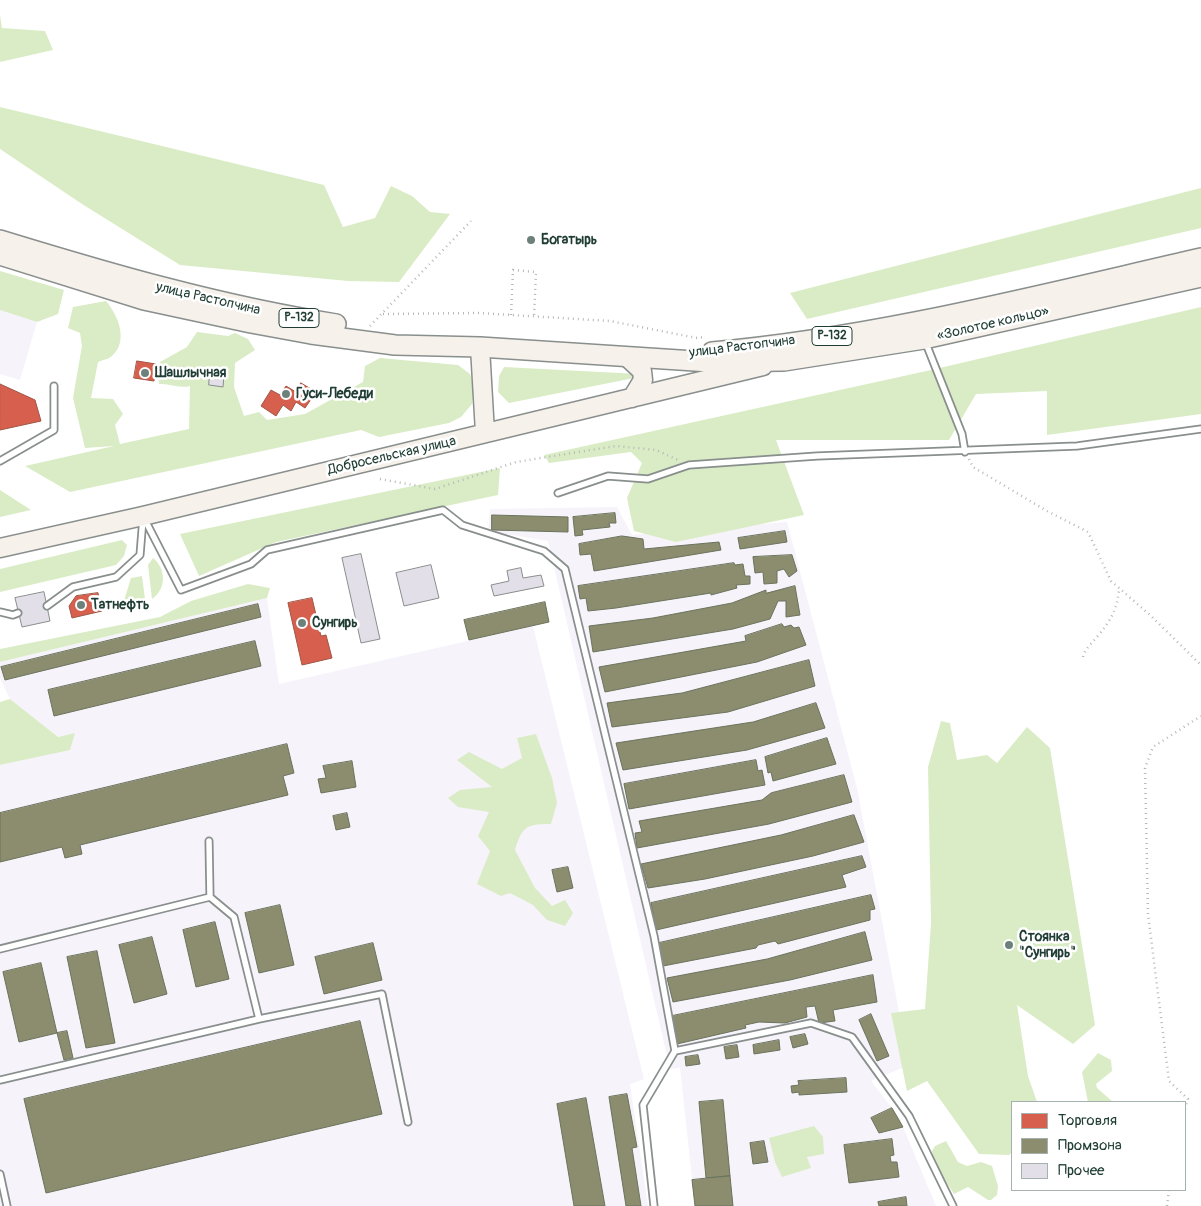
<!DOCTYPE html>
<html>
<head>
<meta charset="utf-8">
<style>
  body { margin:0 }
  #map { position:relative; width:1201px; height:1206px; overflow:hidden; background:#fff; font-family:Pangolin,sans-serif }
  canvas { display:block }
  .legend { position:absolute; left:1011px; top:1101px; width:175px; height:90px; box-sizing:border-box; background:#fff; border:1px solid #a5b1ae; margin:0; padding:6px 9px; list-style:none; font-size:15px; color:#1f3d34 }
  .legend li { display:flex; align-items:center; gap:10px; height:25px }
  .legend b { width:25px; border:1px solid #a5b1ae }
</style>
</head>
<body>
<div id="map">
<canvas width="1201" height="1206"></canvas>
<ul class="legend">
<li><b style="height:14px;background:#d6604d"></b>Торговля</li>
<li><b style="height:14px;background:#8c8c6e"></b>Промзона</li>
<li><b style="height:14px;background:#e2dfe8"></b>Прочее</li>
</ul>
</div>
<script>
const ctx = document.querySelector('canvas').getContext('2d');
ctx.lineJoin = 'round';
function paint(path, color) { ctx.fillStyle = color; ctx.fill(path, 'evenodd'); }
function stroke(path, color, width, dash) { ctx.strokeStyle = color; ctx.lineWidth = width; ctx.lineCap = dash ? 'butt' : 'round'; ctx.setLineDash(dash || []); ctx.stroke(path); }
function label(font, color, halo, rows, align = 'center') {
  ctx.font = font + ' Pangolin,sans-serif'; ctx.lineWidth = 5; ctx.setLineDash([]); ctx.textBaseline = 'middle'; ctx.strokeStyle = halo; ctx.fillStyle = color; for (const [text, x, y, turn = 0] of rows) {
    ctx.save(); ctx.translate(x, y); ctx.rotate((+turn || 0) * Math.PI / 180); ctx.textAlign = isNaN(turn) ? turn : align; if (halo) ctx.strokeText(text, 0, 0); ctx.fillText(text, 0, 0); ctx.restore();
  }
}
paint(new Path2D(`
  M0,310L37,322L20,380L0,374Z
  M617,507L632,535L787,522L857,788L909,1065L871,1081L899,1117L936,1206H695L680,1068L670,1069L548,541L488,531L490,509Z
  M267,598L279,684L533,626L644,1079L630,1084L648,1206H0V765L69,750L75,733L58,737L10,699L0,678V662Z`), '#f6f3fb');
paint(new Path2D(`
  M0,15L2,28L45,31L53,50L0,62Z
  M0,107L324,185L343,227L375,218L391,186L412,196L430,212L450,214L399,282L348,281L180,265L82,204L0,149Z
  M1201,188V228L807,319L790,293Z
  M0,271L64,290L58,314L37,322L0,310Z
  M106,301C118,315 129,341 112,356C109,359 102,360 98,362L91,398L113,399L123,414L115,425L120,444L189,429L190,386C181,389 169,383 159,384L160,362L187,347L197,332L228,336L235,333L248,339L255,350L235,363L234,387L244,416L259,412L267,420L305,414L363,382L365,366L380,358L458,365L470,374L474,386L472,404L461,417L449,423L379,437L361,430L70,492L25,466L114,446L85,448L73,398L82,346L80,333L68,328L73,307Z
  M1201,307V414L1047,435V391L976,394L949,440H776L804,515L676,542L634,531L627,498L642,463L631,452L549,463L544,455L931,370Z
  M504,367L639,374V377L509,403L498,392L499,376Z
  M500,468L498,495L276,542L199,576L180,534Z
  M0,490L31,510L0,517Z
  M122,540L127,545L124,556L116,565L0,592V569Z
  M153,558C166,568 167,589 152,599L148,565Z
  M142,576L145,599L123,604L131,578Z
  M248,584L270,588L267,598L0,662V649L160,617L191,601Z
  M10,699L58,737L75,733L70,750L0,765V702Z
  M941,721L950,723L957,760L987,755L997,763L1027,727L1050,748L1095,1025L1073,1044L1017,1005L1028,1076L1037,1102H1012V1152L1009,1155L979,1154L927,1081L907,1091L891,1013L925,1009L931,923L928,767Z
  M536,734L552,778L557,803L551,824C527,824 522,826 515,850L535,888L552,906L565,900L573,913L565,926L547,920L533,905L510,893L501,896L477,884L490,851L478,836L489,812L458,807L448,798L460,790L492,787L457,760L469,752L502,769L522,758L517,738Z
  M1098,1053L1111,1060L1112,1071L1096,1084L1097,1088L1113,1102H1088L1082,1072Z
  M814,1126L823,1137L824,1154L807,1157L811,1168L782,1177L775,1162L769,1138Z
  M946,1141L958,1162L967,1166L981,1162L992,1166L998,1186L997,1195L991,1200H988L968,1187L954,1194L935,1165L932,1151L935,1146Z`), '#daecc5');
const shops = new Path2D(`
  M137,361L156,364L154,381L134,378Z
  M301,383L316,392L305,408L296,402L291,411L283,405L276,416L261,406L271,390L280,395L286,386L296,392Z
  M0,384L35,400L41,421L0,430Z
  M98,593L102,611L72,618L69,606L76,596Z
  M312,598L321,636L326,635L332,658L302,665L288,603Z`);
paint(shops, '#d6604d');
stroke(shops, '#9f5646', 1);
const industry = new Path2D(`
  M615,513L616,523H609L610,527L582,530L583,535L575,536L573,517Z
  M492,515L568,517V532L492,530Z
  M785,531L787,542L740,549L738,538Z
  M622,536L643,539L644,549L719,542L721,550L594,571L591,554L580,555L579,544Z
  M792,555L797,571L789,577L784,569L777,571V583L764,584L763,572L755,573L753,557Z
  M734,563L735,565L743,564L745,576H750V584L736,585L737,588L711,595V593L616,608L588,611L586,598L580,599L578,586Z
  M795,586L800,615L786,617V601H778L770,619L733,629L593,652L589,626L653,618L732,603L766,590V593Z
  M545,602L549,622L469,640L464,620Z
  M258,604L261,617L5,680L1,667Z
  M782,624L784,627L791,625L794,628L799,627L806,645L757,662L605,692L599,667L746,641L745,636Z
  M255,641L261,666L54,716L48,690Z
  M809,660L815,686L728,712L612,727L607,703L682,693Z
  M816,703L825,728L747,750L623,770L616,743L753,722Z
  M827,738L836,764L773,781L771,772L768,773L765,757Z
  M287,744L294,773L283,776L288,795L80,845L82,854L65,858L62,847L0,862V813Z
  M756,760L758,771L762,770L765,785L629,809L624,784Z
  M352,761L356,787L321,793L318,779L326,778L323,766Z
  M844,775L852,802L769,824L637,848L635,833L642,832L639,821L762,800L771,793Z
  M347,813L350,827L336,830L333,816Z
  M854,815L864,842L813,856L705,879L648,888L641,864L781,835Z
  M862,856L866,867L842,875L846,887L656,930L651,903Z
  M568,867L573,888L557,892L552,870Z
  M871,895L875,909L870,910V920L778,944L775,941L758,945L756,948L663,966L659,943Z
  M280,905L294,965L259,973L245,913Z
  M215,922L229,979L196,987L183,930Z
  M865,932L872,960L790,980L673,1002L667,978L767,959Z
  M152,937L167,994L134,1003L119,945Z
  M373,943L382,980L324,994L315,957Z
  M97,951L115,1043L86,1048L67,957Z
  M41,963L57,1033L19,1042L3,972Z
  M873,975L877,1002L833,1010L835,1021L819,1023L815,1006L806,1007L807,1017L785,1023L759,1022L745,1025L746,1028L677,1044L672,1016Z
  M871,1014L889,1056L877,1061L859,1020Z
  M360,1021L382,1114L46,1193L24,1099Z
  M67,1031L73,1058L64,1060L57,1033Z
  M805,1034L808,1044L793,1048L790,1037Z
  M779,1040L780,1050L754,1054L753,1045Z
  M737,1045L739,1057L726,1059L724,1047Z
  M698,1055L700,1064L686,1066L685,1057Z
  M846,1078L847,1092L799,1095V1092L792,1093L791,1086L799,1085L798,1081Z
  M627,1094L637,1147L632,1148L641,1206H626L609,1097Z
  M586,1098L605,1206H574L557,1104Z
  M723,1100L730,1176L706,1178L699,1102Z
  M892,1108L903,1127L879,1133L871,1118Z
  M892,1139L894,1155L890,1156L891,1162H897L899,1177L849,1183L844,1145Z
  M764,1141L768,1162L753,1164L750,1143Z
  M730,1176L733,1206H695L692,1180Z
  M906,1197L907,1206H879L878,1202Z`);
paint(industry, '#8c8c6e');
stroke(industry, '#6b745d', 1);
const building = new Path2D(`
  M210,374L224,375L223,387L209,385Z
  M361,554L380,639L361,643L342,558Z
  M431,565L439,598L404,606L396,573Z
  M521,568L523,578L541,575L544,586L494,596L491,585L509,581L507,571Z
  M44,592L50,621L22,627L15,598Z`);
paint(building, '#e2dfe8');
stroke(building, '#898f8d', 1);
const service = new Path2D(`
  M925,341L962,434L965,452
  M0,461L54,430V386
  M558,493L608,476L648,479L689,465L817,456L1077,446L1201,429
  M144,518L181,590L251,564L267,550L443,510L462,525L544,551L565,569L654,936L675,1051L643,1105L654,1206
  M47,606L73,587L116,577L140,555L143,518
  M0,612L13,615L18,613
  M210,897L234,917L259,1019L382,994L408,1122
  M0,949L210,897L209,841
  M675,1051L811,1023L852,1037L909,1116L953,1206
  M0,1080L259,1019
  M0,1174L7,1206`);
const primary = new Path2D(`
  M480,347L485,433
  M628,358L642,371L643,380L632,398
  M0,548L143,516L763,366`);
const trunk = new Path2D(`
  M0,240C111,274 221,306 336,324
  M0,255L144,300L251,323L311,334L395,345L480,347L710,362L784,361L924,339L1201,277
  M712,352C878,337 1039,295 1201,258`);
stroke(service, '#898f8d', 9);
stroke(primary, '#898f8d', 21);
stroke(trunk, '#898f8d', 22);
stroke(new Path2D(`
  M383,314L479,313L610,321L697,338
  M511,315L513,270L536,272L534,316
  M370,326L471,221
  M696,338L705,337
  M969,459L973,467L1047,511L1088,532L1111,581L1150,615L1201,665
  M380,479L435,489L516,462L616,446L656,450L678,460
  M1083,657C1085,649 1091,644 1096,638C1110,622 1118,609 1119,588
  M1185,1109L1188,1099L1169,1081L1148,914L1145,768L1153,747L1201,716
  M1167,1206L1169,1190`), '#b6b9b8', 2.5, [1, 4]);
stroke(service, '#fff', 5.5);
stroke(primary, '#f6f1eb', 18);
stroke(trunk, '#f6f1eb', 19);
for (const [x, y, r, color] of [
  [531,240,5,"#6d817b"],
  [145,373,5,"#6d817b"],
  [286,394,5,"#6d817b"],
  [81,605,5,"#6d817b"],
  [302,623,5,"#6d817b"],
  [1009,945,5,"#6d817b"]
]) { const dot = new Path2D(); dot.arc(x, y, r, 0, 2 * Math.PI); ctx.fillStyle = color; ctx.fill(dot); stroke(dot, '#fff', 2); }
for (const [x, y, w] of [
  [299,318,40],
  [832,336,40]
]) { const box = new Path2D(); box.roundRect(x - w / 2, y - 9.5, w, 19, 4); ctx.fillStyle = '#fff'; ctx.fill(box); stroke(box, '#1f3d34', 1); }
label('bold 12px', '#1f3d34', null, [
  ["Р-132",299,318],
  ["Р-132",832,336]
]);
label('bold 14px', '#1f3d34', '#fff', [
  ["Богатырь",541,240],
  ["Шашлычная",155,373],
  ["Гуси-Лебеди",296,394],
  ["Татнефть",91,605],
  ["Сунгирь",312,623],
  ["Стоянка",1019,937],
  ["\"Сунгирь\"",1019,953]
], 'left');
label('14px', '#1f3d34', '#fff', [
  ["улица Растопчина",208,299,13],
  ["«Золотое кольцо»",993,324,-13],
  ["улица Растопчина",742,347,-7],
  ["Добросельская улица",392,456,-13]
]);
</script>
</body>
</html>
